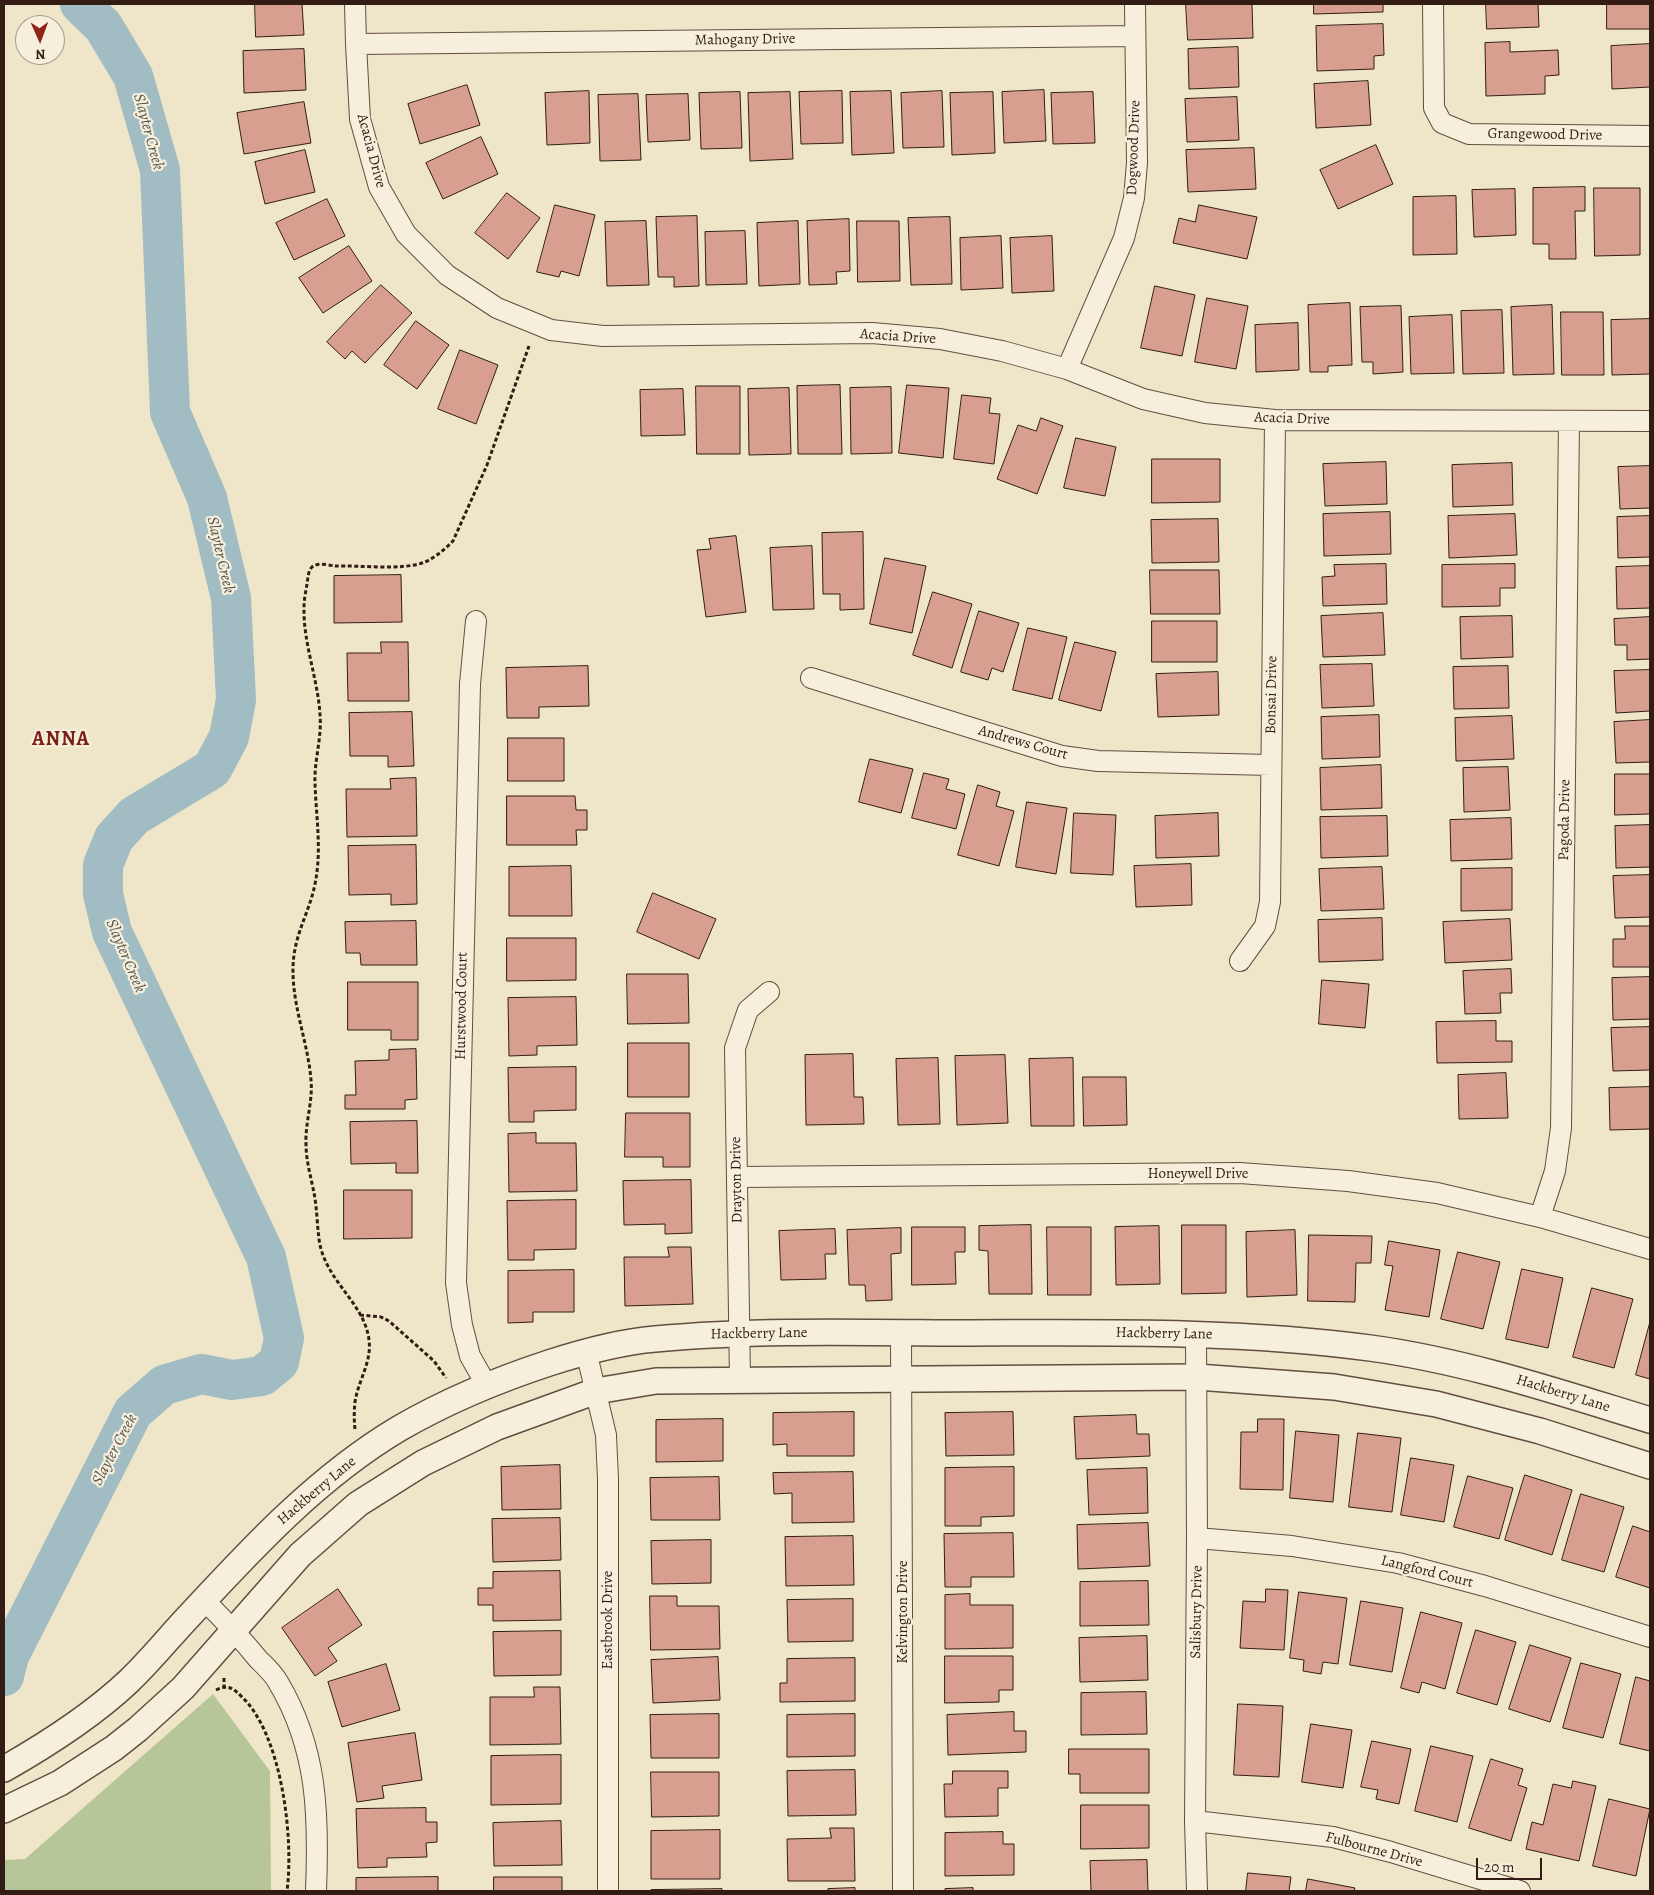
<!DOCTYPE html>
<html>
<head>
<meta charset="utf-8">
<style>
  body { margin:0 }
  #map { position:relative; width:1654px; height:1895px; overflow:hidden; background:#efe6c9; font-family:Alegreya,serif }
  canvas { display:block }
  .frame { position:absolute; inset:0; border:5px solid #321c13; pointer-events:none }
  .north { position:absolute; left:15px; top:15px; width:50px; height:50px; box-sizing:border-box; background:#f5efdc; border:1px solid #a79b8c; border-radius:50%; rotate:178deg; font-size:14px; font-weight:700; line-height:20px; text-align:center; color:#321c13 }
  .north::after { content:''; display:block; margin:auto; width:18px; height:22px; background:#8f2418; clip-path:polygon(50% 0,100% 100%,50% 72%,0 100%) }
  .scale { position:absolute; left:1476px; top:1858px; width:66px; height:22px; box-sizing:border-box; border:2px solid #321c13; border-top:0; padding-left:6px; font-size:15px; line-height:18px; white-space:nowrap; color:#321c13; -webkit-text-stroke:4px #f5efdc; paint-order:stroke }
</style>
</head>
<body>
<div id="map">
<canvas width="1654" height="1895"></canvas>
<div class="frame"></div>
<div class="north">N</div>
<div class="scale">20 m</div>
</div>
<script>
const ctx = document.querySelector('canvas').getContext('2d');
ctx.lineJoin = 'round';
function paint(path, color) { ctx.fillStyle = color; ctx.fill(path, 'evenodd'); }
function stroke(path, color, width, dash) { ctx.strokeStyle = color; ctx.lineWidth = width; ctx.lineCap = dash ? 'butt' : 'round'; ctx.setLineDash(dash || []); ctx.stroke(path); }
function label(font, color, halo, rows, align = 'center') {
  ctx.font = font + ' Alegreya,serif'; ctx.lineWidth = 4.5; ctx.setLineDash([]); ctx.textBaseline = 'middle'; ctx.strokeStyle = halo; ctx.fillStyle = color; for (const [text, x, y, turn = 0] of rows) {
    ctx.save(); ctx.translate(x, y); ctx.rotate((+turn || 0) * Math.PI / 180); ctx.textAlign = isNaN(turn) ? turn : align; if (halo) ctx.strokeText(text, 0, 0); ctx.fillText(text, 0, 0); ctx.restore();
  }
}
paint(new Path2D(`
  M213,1694L270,1771L271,1891H4V1860L25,1859Z`), '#b7c698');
stroke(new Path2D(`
  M4,1676L9,1656L133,1412L164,1385L201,1374L232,1380L262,1376L279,1362L284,1338L266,1257L112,932L103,894V865L114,838L134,816L212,769L229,737L236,700L231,598L207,498L170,412L160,170L133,76L103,26L80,4`), '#a1bcc2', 40);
const building = new Path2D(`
  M255,4H302L304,35L256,37Z
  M1186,4H1252L1253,38L1188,40Z
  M1314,4H1383V12L1314,14Z
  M1486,4H1538L1539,27L1487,29Z
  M1607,4H1650V29H1607Z
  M1383,24L1384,55L1374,56V69L1317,71L1316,26Z
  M1510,42V52L1558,50L1559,75L1545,76V94L1486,96L1485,43Z
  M1650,44V87L1612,89L1611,46Z
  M1238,47L1239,87L1189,89L1188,49Z
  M304,49L306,90L244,93L243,51Z
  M1368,81L1371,125L1316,128L1314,84Z
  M467,85L480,125L420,144L408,104Z
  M1044,90L1046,141L1004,143L1002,92Z
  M589,91L590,143L547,145L545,93Z
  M842,91L843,143L801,144L799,92Z
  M891,91L894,153L852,155L850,92Z
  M942,91L944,147L903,148L901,93Z
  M740,92L742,148L701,149L699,93Z
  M790,92L793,159L750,161L748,93Z
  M993,92L995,153L952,155L950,93Z
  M1093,92L1095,143L1053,144L1051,93Z
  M638,94L641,160L600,161L598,95Z
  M688,94L690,140L648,142L646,95Z
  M1237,97L1239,140L1187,142L1185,99Z
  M304,102L311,143L244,154L237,113Z
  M481,137L498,174L443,199L426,163Z
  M1376,145L1393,184L1338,209L1320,170Z
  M1254,148L1256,189L1188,192L1186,150Z
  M305,150L315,192L265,204L255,162Z
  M1585,187V211H1575L1576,259H1549V244H1533V188Z
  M1594,188H1640V255L1595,256Z
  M1515,189L1516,235L1474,237L1472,190Z
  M507,193L540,218L508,259L475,233Z
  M1456,196L1457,254L1413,255V197Z
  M327,199L345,236L294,260L276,223Z
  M555,205L595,215L579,276L561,271L559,277L537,272Z
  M1199,205L1257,217L1247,259L1173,243L1179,218L1195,222Z
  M697,216L699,286L674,287V277H658L656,217Z
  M950,217L952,284L911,285L908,218Z
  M849,219L850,271L836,272L837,284L809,285L807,221Z
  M646,221L649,285L607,286L605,222Z
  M798,221L800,284L759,286L757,223Z
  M857,221H899L900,281L858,282Z
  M745,231L747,284L706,285L705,232Z
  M1001,236L1003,288L961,290L960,238Z
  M1052,236L1054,291L1012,293L1010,238Z
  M349,246L372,281L323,313L299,278Z
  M381,285L412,313L365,363L352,351L345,359L327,342Z
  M1155,286L1195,295L1182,356L1141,348Z
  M1207,298L1248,306L1236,369L1195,362Z
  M1350,303L1352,365L1328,366V372H1310L1308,305Z
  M1552,305L1554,374L1513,375L1511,307Z
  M1401,306L1403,372L1373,374V362H1362L1360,307Z
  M1502,310L1504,373L1463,374L1461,311Z
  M1561,312H1603L1604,375H1562Z
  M1452,315L1454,373L1411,374L1409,317Z
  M1650,319V374L1612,375L1611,320Z
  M416,321L449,345L417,389L384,365Z
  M1298,323L1299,370L1256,372L1255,325Z
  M460,350L498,365L476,424L438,409Z
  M840,385L842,454H798L797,386Z
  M907,385L949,388L943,458L899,453Z
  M696,386H740V454H697Z
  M891,387L892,453L851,454L850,388Z
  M789,388L791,454L749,455L748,389Z
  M683,389L685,435L641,436L640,390Z
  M962,395L991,398L989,413L1000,414L994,464L954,459Z
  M1041,418L1063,426L1037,494L997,479L1018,425L1036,431Z
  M1076,438L1116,447L1105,496L1064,488Z
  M1152,459H1220V502L1152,503Z
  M1386,462L1387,504L1325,506L1323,464Z
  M1512,463L1513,505L1453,507L1452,465Z
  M1650,466V508L1620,509L1618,467Z
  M1390,512L1391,554L1324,556L1323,514Z
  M1515,514L1517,555L1449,558L1448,516Z
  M1650,516V557L1618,558L1617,517Z
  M1218,519L1219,562L1152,563L1151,520Z
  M863,532L864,609L840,610V594H823L822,533Z
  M736,536L746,612L706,617L697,550L711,549L709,539Z
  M812,546L814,609L773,610L770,548Z
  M885,558L926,566L912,633L870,624Z
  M1386,564L1387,604L1323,606L1322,577L1335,576L1334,565Z
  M1515,564V588H1500V606L1442,607V565Z
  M1650,566V608L1617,609L1616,567Z
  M1150,570H1219L1220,614H1151Z
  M401,575L402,622L334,623V576Z
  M933,592L972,604L952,668L913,655Z
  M979,611L1019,623L1003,672L992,668L988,680L961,672Z
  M1383,613L1385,655L1323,657L1321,616Z
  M1512,616L1513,657L1461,659L1460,617Z
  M1650,617V659L1627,660V645H1615L1614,619Z
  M1152,621H1217V662H1152Z
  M1028,628L1067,637L1052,699L1013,690Z
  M381,642H408L409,701H348L347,653H381Z
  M1075,642L1116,652L1101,711L1059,700Z
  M1372,664L1374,706L1322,708L1320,665Z
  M588,666L589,706L539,707V718H507L506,668Z
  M1508,666L1509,708L1454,709L1453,667Z
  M1650,670V711L1616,713L1614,671Z
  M1218,672L1219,715L1158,717L1156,674Z
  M412,712L414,766L388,767V756H350L349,713Z
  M1379,715L1380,757L1322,759L1321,717Z
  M1512,716L1514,759L1456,761L1455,718Z
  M1650,720V762L1616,763L1614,722Z
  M508,738H564V781H508Z
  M870,759L913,769L901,813L859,802Z
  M1381,765L1382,808L1321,810L1320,768Z
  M1508,767L1510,810L1464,812L1463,768Z
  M924,773L949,779L946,789L965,794L956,829L912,818Z
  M1615,774H1650V814L1615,815Z
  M416,778L417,836L347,837L346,789H391L390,779Z
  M978,785L1000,792L996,806L1014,811L999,866L958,855Z
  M507,796H575L576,810H587V830H576L577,845H507Z
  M1027,802L1067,808L1056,874L1016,867Z
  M1074,813L1116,815L1113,875L1071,873Z
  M1218,813L1219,856L1156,858L1155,816Z
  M1387,816L1388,856L1321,858L1320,817Z
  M1511,818L1512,859L1451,861L1450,820Z
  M1650,825V867L1616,868L1615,826Z
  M416,845L417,904L391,905V894L349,895L348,846Z
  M1191,864L1192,905L1136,907L1134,866Z
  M571,866L572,916H509V867Z
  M1382,867L1384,909L1321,911L1319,869Z
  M1512,868V910L1461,911V869Z
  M1650,875V917L1615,918L1613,876Z
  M653,893L716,919L699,959L637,932Z
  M1382,918L1383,960L1319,962L1318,920Z
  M1510,919L1512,960L1445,963L1443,922Z
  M416,921L417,965H361L360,953H346L345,922Z
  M1625,926H1650V967H1613V939H1625Z
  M507,938H576V980L507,981Z
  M1511,969L1512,993H1500L1501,1013L1465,1014L1463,971Z
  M627,974H688L689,1023L628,1024Z
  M1650,977V1019L1613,1020L1612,978Z
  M1322,980L1369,984L1365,1028L1319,1024Z
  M348,982H418V1040H391V1030H348Z
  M576,997L577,1045L537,1046V1055L509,1056L508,998Z
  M1496,1021V1041H1512V1062L1437,1063L1436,1022Z
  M1650,1027V1070L1613,1071L1611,1028Z
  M628,1043H689V1097H628Z
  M416,1049L417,1099L405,1100V1109H345V1095H356L355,1061L389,1060V1050Z
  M853,1054L854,1097H863L864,1124L806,1125L805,1055Z
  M1005,1055L1008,1123L957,1125L955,1056Z
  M938,1058L940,1124L898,1125L896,1059Z
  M1073,1058L1074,1126H1031L1029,1059Z
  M576,1067V1110L534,1111V1122H509L508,1068Z
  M1506,1073L1508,1118L1459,1119L1458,1075Z
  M1083,1077H1126L1127,1125L1084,1126Z
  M1650,1087V1129L1610,1130L1609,1088Z
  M626,1113H690V1167H663V1157H625Z
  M417,1121L418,1173H396V1163L351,1164L350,1122Z
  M536,1133V1143H576L577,1191L509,1192L508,1134Z
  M691,1180L692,1233L665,1234V1224L624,1225L623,1181Z
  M344,1190H412V1238L344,1239Z
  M576,1200V1249L534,1250V1260H508L507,1201Z
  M1031,1225L1032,1294H989L988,1251L979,1250V1226Z
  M1182,1225H1226V1293L1182,1294Z
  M1159,1226L1160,1284L1116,1285L1115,1227Z
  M912,1227H965V1252H955L956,1284L912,1285Z
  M1047,1227H1091V1295H1048Z
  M901,1228V1253L891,1254L892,1300L866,1301L865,1285H849L847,1230Z
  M835,1229L836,1254H825L826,1279L781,1280L779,1231Z
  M1295,1230L1297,1295L1247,1297L1246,1232Z
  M1309,1235L1372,1236L1371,1263H1356L1355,1302L1308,1301Z
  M1389,1241L1440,1250L1429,1317L1385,1310L1393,1266L1385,1265Z
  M668,1247H691L693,1304L625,1306L624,1257H669Z
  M1458,1252L1500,1262L1483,1329L1441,1319Z
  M1522,1269L1563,1278L1548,1348L1506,1339Z
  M574,1270V1312H533V1322L508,1323V1271Z
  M1592,1288L1633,1299L1614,1368L1573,1357Z
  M1650,1322V1379L1636,1375Z
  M854,1412V1456H787V1444L773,1445V1413Z
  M1013,1412L1014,1455L946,1456L945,1413Z
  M1136,1415L1137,1434H1149L1150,1456L1076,1459L1074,1417Z
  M723,1419V1461L656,1462V1420Z
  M1258,1419H1284L1283,1490L1240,1489L1241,1432H1257Z
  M1296,1431L1339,1435L1333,1502L1290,1498Z
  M1358,1433L1401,1438L1392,1512L1349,1507Z
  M1411,1458L1454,1465L1444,1522L1401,1515Z
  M560,1465L561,1509L502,1510L501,1467Z
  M1014,1467V1516L981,1517V1526H945V1468Z
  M1147,1468L1148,1513L1089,1515L1087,1470Z
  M853,1472L854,1522L792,1523V1493L774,1494L773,1473Z
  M1525,1475L1572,1490L1552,1555L1505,1540Z
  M1468,1476L1513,1488L1499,1539L1454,1527Z
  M719,1477L720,1520H651L650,1478Z
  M1581,1494L1624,1507L1604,1572L1562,1560Z
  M560,1518L561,1560L493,1562L492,1519Z
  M1148,1523L1150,1566L1078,1569L1077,1525Z
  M1633,1526L1650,1532V1588L1616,1577Z
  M1013,1533L1014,1577H971V1587H945L944,1534Z
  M853,1536L854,1585L786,1586L785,1537Z
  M711,1540V1583L652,1584L651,1541Z
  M560,1571L561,1620L493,1621V1605H478V1588H493V1572Z
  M1148,1581L1149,1625L1080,1626V1582Z
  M338,1589L362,1625L328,1648L337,1661L315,1676L282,1628Z
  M1266,1589L1288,1590L1284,1650L1240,1648L1243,1601L1265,1602Z
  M1299,1592L1347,1598L1338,1664L1323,1662L1321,1674L1303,1671L1304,1660L1290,1658Z
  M970,1594V1605H1013V1648L945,1649V1595Z
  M650,1596H677V1606H719L720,1649L651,1650Z
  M853,1599V1641L788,1642L787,1600Z
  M1361,1601L1403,1608L1392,1672L1350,1665Z
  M1421,1612L1462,1623L1445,1689L1422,1682L1419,1693L1401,1688Z
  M1476,1630L1516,1642L1497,1705L1457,1693Z
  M561,1631V1675L494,1676L493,1632Z
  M1147,1636L1148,1680L1080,1682L1079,1638Z
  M1530,1645L1571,1658L1550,1722L1509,1709Z
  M945,1656H1013V1690H999V1702L945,1703Z
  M718,1657L720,1700L653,1703L651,1660Z
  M855,1658V1701L780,1702V1683H787V1659Z
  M1581,1663L1621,1674L1603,1738L1563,1728Z
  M386,1664L400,1710L342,1727L328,1682Z
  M1636,1677L1650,1681V1751L1620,1744Z
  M534,1687H560L561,1744L490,1745V1697H534Z
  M1146,1692L1147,1734L1081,1735V1693Z
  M1238,1704L1283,1706L1279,1777L1234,1775Z
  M1014,1712V1731H1026V1752L948,1755L947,1715Z
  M719,1714V1758H651L650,1715Z
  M855,1714V1756L787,1757V1715Z
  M1311,1724L1352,1730L1343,1788L1302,1782Z
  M415,1733L422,1780L382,1786L384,1798L357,1802L348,1743Z
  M1372,1741L1411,1749L1399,1804L1376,1799L1378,1790L1361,1787Z
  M1431,1746L1473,1756L1457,1822L1415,1811Z
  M1069,1749H1149V1793H1080V1774H1069Z
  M561,1755V1804L491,1805V1756Z
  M1491,1759L1523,1769L1518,1785L1527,1788L1511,1841L1469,1828Z
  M855,1770L856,1815L788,1816L787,1771Z
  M953,1771H1008V1788H998V1816L945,1817L944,1784H952Z
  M651,1772H719V1816L652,1817Z
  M1573,1781L1596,1786L1579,1861L1526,1849L1532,1822L1543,1825L1553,1784L1571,1788Z
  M1609,1799L1650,1809L1636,1876L1593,1866Z
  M1081,1805H1149V1848L1081,1849Z
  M426,1808V1822H437V1842L426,1843L427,1857L387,1858V1867L358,1868L356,1809Z
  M561,1821L562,1865L494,1866L493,1823Z
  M830,1828H854L855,1881H788L787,1839L831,1838Z
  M720,1830V1879H651V1831Z
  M1003,1832V1844H1014V1875L945,1876V1833Z
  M1147,1860L1148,1891H1091L1090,1861Z
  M1248,1873L1291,1877L1289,1891H1246Z
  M438,1877V1891H356V1878Z
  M494,1877H562V1891H494Z
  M1308,1879L1355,1888L1354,1891H1306Z
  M855,1888V1891H828V1889Z
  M973,1888V1891H945V1889Z
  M722,1889V1891H651V1890Z`);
paint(building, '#d89f91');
stroke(building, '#321c13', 1);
const minor = new Path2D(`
  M355,4L356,44L360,119L379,187L406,234L447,275L497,308L551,330L603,336L872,333L940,339L1002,351L1067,369L1143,399L1205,413L1275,420L1650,421
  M1433,4L1434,108L1442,123L1469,134L1650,136
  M356,44L1135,36
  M1067,369L1124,238L1134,198L1137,163L1135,4
  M476,621L470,684L456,1283L462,1325L470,1356L487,1386
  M811,678L1062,756L1098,761L1271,765
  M1240,961L1265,926L1270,902L1275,420
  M738,1177L1240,1173L1348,1181L1437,1193L1540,1217L1650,1249
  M1540,1217L1555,1171L1561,1128L1569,421
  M901,1332L903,1891
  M1196,1333L1197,1538L1195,1821L1197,1891
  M586,1351L606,1435L608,1479V1891
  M740,1380L735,1048L748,1010L769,992
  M1197,1538L1292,1546L1398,1563L1485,1586L1650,1637
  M204,1600C223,1619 241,1638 258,1659C265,1666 273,1673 278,1682C318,1749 319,1816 316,1891
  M1195,1821L1333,1837L1391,1852L1520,1891`);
const tertiary = new Path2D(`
  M4,1769C48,1744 92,1716 129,1681C151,1660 170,1636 191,1614C254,1546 319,1476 400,1428C447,1401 497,1380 549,1363C583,1352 619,1342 655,1339C751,1330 848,1332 945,1333C1086,1333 1229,1329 1370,1348C1466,1361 1558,1392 1650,1420
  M4,1810L60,1783L114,1748L138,1729L183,1688L300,1555L358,1504L423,1463L497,1427L596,1391L656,1381L1197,1377L1334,1387L1436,1404L1540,1431L1650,1466`);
stroke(minor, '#614e40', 22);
stroke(tertiary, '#614e40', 28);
stroke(new Path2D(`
  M360,1315L381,1317L389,1321L434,1361L446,1378
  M355,1429C354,1420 354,1411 355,1402C358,1381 372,1362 369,1340C365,1303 324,1280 319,1239C317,1224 317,1208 314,1193C311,1177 306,1161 306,1144C305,1123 313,1102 311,1080C308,1042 292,1006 293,967C294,934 309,914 315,884C322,850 316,817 315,783C314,761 322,738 320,715C318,679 303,643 304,607C304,599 306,591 307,584C308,578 308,571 312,567C318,562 328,565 335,566C360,565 402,571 425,562C436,557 445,549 453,541L487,465L529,346
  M224,1678V1686
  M216,1690C228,1684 233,1688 242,1697C282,1735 294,1839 287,1891`), '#321c13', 3, [4, 2.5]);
stroke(minor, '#f5efdc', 20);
stroke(tertiary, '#f5efdc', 25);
label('15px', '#321c13', '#f5efdc', [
  ["Mahogany Drive",745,40,-1],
  ["Grangewood Drive",1545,135,1],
  ["Dogwood Drive",1134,148,-88],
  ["Acacia Drive",371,151,75],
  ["Acacia Drive",898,337,4],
  ["Acacia Drive",1292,419,2],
  ["Bonsai Drive",1272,695,-89],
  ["Andrews Court",1023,743,16],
  ["Pagoda Drive",1565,820,-89],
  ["Hurstwood Court",462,1006,-89],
  ["Honeywell Drive",1198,1174],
  ["Drayton Drive",737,1180,-91],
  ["Hackberry Lane",759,1334,-1],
  ["Hackberry Lane",1164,1334,1],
  ["Hackberry Lane",1563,1394,17],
  ["Hackberry Lane",317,1491,-40],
  ["Langford Court",1427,1572,14],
  ["Kelvington Drive",903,1612,-90],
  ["Salisbury Drive",1197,1612,-89],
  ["Eastbrook Drive",608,1620,-90],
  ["Fulbourne Drive",1374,1850,15]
]);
label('italic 16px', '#595450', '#f5efdc', [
  ["Slayter Creek",148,132,75],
  ["Slayter Creek",220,555,77],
  ["Slayter Creek",125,956,67],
  ["Slayter Creek",115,1450,-62]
]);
ctx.letterSpacing = '1px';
label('bold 20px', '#7a1f14', '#f5efdc', [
  ["ANNA",61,740]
]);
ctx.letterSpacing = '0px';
</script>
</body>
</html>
